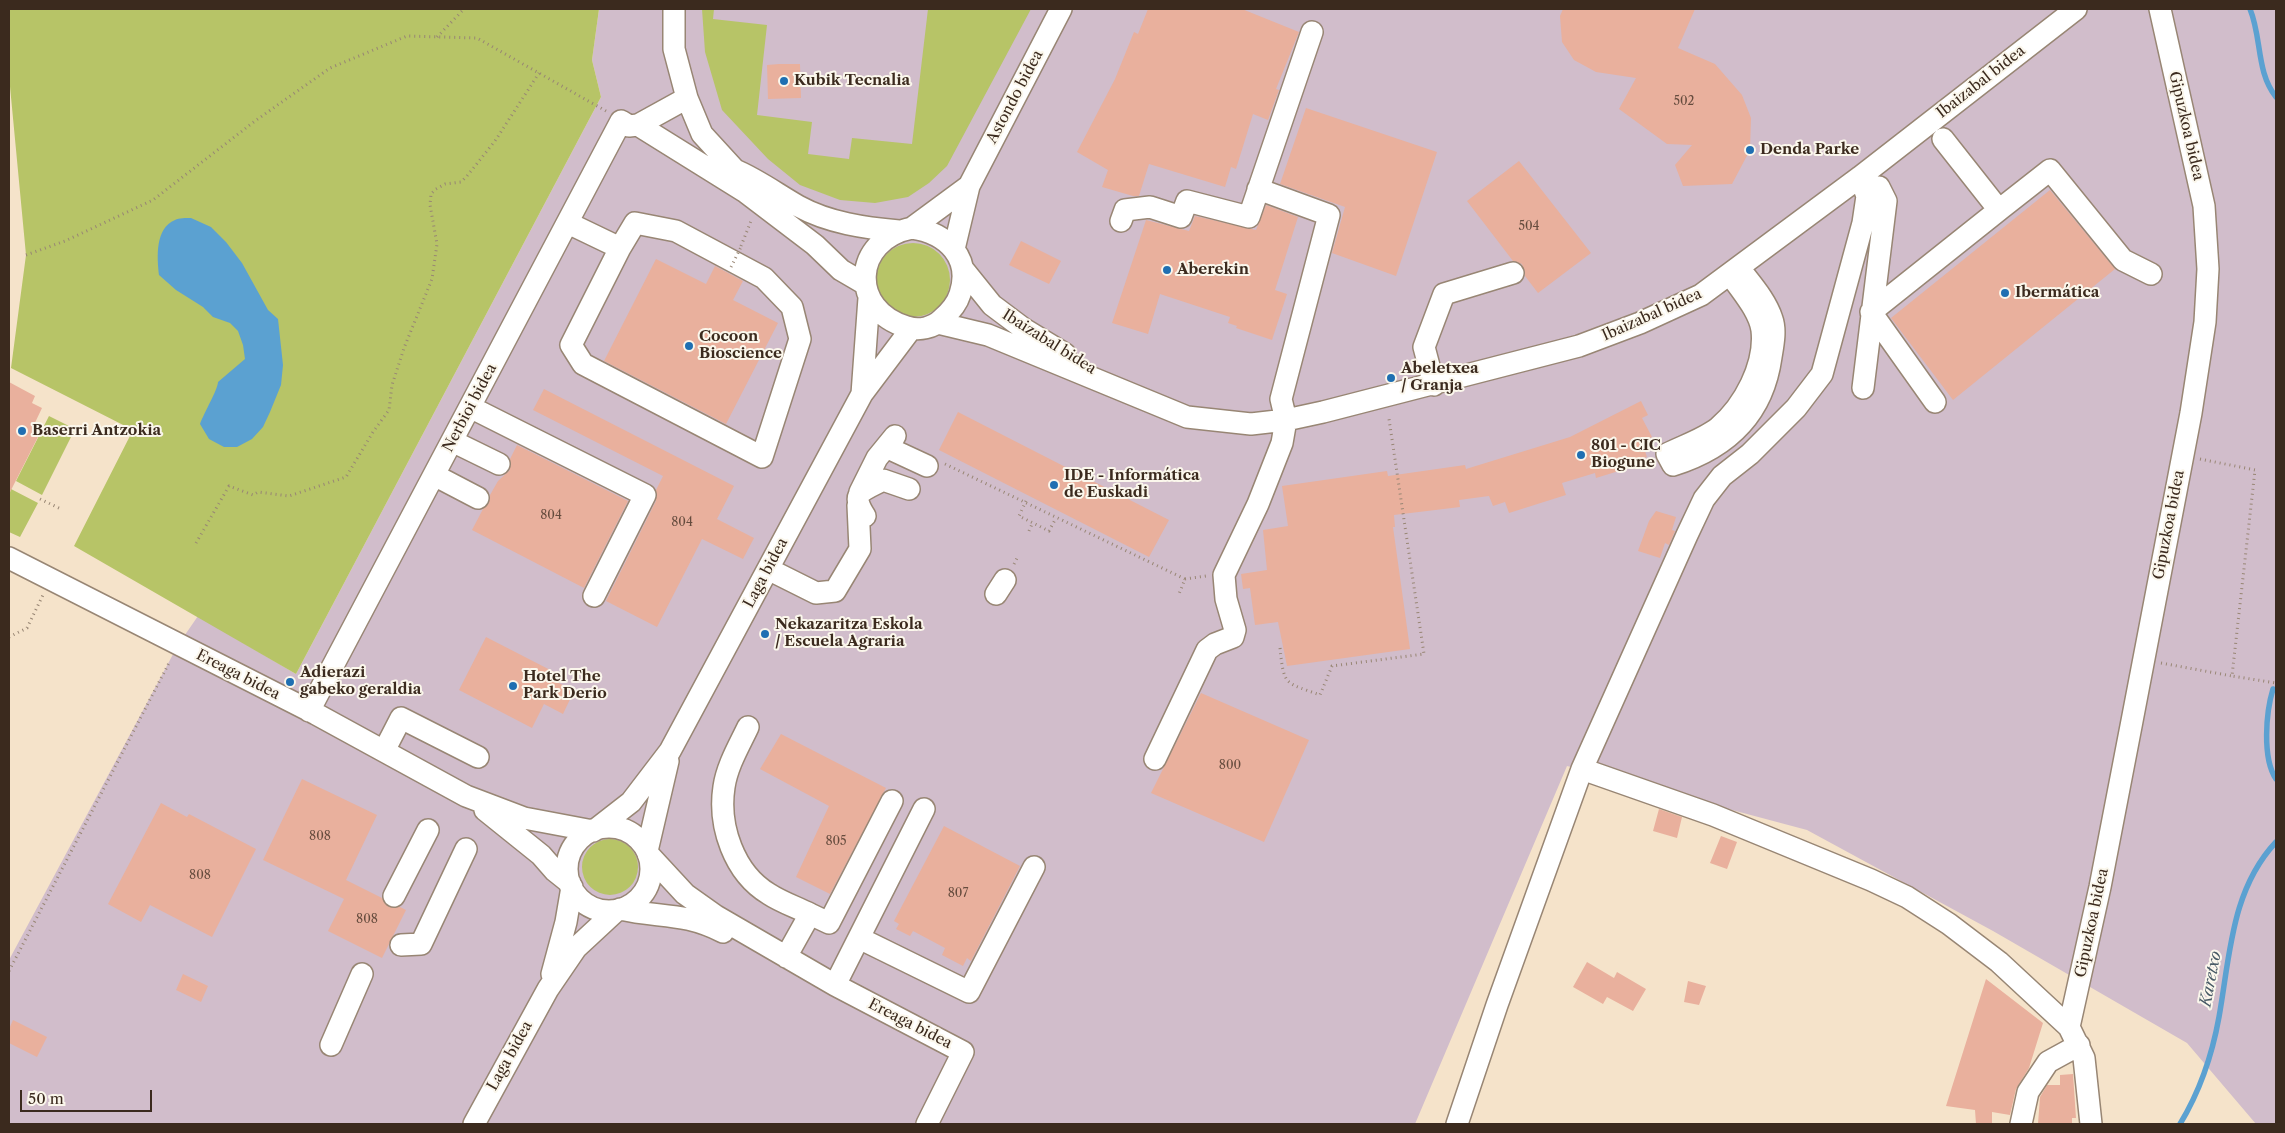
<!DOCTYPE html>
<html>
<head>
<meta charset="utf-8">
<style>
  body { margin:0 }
  #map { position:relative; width:2285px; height:1133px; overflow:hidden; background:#f5e3ca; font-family:"Libre Caslon Text",serif }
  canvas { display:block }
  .frame { position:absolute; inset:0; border:10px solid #3b2a1e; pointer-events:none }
  .scale { position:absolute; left:20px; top:1090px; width:132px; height:22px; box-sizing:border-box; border:2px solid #3b2a1e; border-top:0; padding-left:6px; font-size:15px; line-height:18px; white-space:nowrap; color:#3b2a1e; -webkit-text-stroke:4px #fbf7ec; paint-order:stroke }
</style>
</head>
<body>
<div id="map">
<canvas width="2285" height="1133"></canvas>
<div class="frame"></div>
<div class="scale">50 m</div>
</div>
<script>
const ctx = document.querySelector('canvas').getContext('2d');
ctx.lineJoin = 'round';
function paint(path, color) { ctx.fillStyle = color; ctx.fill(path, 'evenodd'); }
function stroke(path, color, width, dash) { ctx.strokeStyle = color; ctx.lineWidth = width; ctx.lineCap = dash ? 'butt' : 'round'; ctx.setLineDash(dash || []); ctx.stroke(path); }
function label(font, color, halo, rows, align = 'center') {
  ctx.font = font + ' "Libre Caslon Text",serif'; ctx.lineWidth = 4; ctx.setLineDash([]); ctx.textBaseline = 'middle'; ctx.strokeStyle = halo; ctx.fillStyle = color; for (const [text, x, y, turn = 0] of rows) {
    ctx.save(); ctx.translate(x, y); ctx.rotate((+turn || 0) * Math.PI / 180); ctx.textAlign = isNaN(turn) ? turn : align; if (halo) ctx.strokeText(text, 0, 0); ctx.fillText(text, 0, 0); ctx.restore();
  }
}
paint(new Path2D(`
  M599,9H2276V1124H2256L2187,1043L1993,931L1807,830L1567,766L1415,1124H9V960L178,645L198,616L296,674L601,97L592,60Z`), '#d1bdcb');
paint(new Path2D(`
  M9,9H599L592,60L601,97L296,674L74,546L133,430L11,368L26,255L9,76Z
  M702,9H714L713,19L767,25L757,115L812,122L808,154L849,159L852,138L912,144L928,9H1031L947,166L929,183L908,197L875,203L840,200L800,185L768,159L722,110L705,52Z
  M876 280a37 37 0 1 1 74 0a37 37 0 1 1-74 0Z
  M49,416L75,429L42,495L16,481Z
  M11,489L38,503L20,537L9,532V495Z
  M582 867a28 28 0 1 1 56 0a28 28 0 1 1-56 0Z`), '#b7c467');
paint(new Path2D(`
  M191,218L211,227L226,242L242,263L268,310L278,319L283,365L281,385L270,412L263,427L252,439L237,447H224L209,439L200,424C204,413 218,389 218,382L245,359L243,345L238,331L230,323L213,317L203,307L176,290L159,275C157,257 155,228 175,220C179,218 186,218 191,218Z`), '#5ba1d1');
stroke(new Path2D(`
  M2250,9C2262,38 2256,72 2276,97
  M2273,689C2266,712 2262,758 2276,779
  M2180,1124C2200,1091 2212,1056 2219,1017C2230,956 2231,890 2276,842`), '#5ba1d1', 5.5);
paint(new Path2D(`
  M1148,9H1242L1299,32L1276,89L1279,90L1268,120L1253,114L1236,169L1231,167L1225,187L1149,164L1139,196H1133L1102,187L1108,170L1077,152L1115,79L1134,32L1138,34Z
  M1563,9H1695L1678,48L1715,64L1742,95L1751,118L1750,150L1732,184L1683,186L1675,165L1692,145L1667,144L1619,109L1636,78L1596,72L1574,60L1562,42L1560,16Z
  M779,64H800L801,98L768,99L767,65Z
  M1306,108L1437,152L1396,276L1332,253L1345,207L1280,184Z
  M1519,161L1591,253L1538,293L1525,276L1522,264L1513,261L1467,201Z
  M2050,190L2115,269L1953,400L1891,318Z
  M1266,205L1298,217L1275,290L1287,294L1272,340L1236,328L1237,326L1228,323L1230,317L1160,294L1148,334L1112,323L1146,220L1189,231L1195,216L1256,230Z
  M1021,241L1061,261L1049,284L1009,265Z
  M656,259L706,284L715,266L743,281L733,300L778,323L726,424L604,361Z
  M9,382L35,396L32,403L42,408L32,429L40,433L9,494Z
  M544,389L734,486L717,519L754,538L743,559L702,539L657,627L606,601L656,501V490L663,476L533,410Z
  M1641,401L1648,415L1642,418L1652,437L1642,442L1647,457L1633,461L1635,466L1596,478L1595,473L1562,483L1566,495L1509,513L1505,502L1493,506L1489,496L1459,500L1460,507L1394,515L1395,527H1393L1410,649L1287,666L1278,622L1255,625L1250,588L1243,589L1241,574L1267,570L1263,530L1288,526L1282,486L1387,471L1388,476L1465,465L1466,469L1570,437Z
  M958,412L1169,520L1149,557L939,450Z
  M517,445L628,501L584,588L472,530L483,509L489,503L490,495L498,481L510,470V459Z
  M1656,511L1676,517L1672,530L1675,531L1669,545L1665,543L1660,558L1638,551L1649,521Z
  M486,637L560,675L557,682L574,691L563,714L544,704L532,728L459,690Z
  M1201,693L1309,740L1264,842L1151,793Z
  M781,734L886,788L830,894L796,877L829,806L760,769Z
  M302,779L377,815L346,880L382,898L389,907H400L406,910L382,958L328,931L344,899L263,860Z
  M161,803L187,817L189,814L256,849L212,937L150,905L141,922L108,904Z
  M1659,809L1682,817L1677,838L1653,831Z
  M944,826L1020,866L971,961L967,958L963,966L942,955L945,948L913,931L910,936L896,929L899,924L894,921Z
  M1721,836L1737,842L1727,869L1710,863Z
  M1587,962L1614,978L1617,972L1646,989L1633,1011L1607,997L1603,1004L1573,987Z
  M183,974L208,986L201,1002L176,990Z
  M1986,979L2043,1023L2029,1068L2016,1089L2010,1115L1992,1112V1124H1976L1975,1110L1946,1106Z
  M1688,981L1706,986L1699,1005L1684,1002Z
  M13,1020L47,1037L37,1057L9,1043V1029Z
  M2073,1074L2076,1118H2072V1124H2038L2040,1097L2047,1085H2060V1075Z`), '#e9b09d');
const minor = new Path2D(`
  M674,9V49L687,98L702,134L735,170L742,186
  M638,125L744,191L815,245L841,270L865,284
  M1943,139L1999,210L2050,170L2123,260L2151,274
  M735,170C758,180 777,194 798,206C829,223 865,228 899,231
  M1121,221L1125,210L1150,207L1181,217L1187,201L1249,217L1312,32
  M568,223L620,248L635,223L676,231L764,278L792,307L800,339L762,457L583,364L571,345L620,248
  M912,228C947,233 972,258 960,294C957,304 950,312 942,319C933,328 919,331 907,327C849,310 852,240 912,228Z
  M912,228L969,186
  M954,249L969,186L1061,9
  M963,269L992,305L1024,329L1065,354
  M1730,274C1741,291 1759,310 1762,330C1766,365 1744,406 1718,428C1704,439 1683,446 1667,454L1673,465C1727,448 1763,414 1771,357C1773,345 1776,330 1772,319C1766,300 1751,284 1739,268
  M938,323L988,335L1187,417L1251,424L1286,420L1323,412L1579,346L1640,323L1701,295L1860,177L2076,9
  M1434,385L1424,347L1444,294L1513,273
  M1863,388L1886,201L1879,187
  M862,394L869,298
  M1935,402L1871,312L1999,210
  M470,407L645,495L594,596
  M452,441L499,464
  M886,447L927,466
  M434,475L478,498
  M860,492L877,458L895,436
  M865,516C849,492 863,491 883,480L909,489
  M9,558L316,714L466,796L524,818L593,831
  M768,569L816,593L835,591L860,549L858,505
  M996,594L1005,580
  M309,711L621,121L629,126L638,125L687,98
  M748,727C739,746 727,766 724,787C718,826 734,873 769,894C781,902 796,907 810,914L786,957
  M384,751L401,718L478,757
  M1155,759L1207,650L1215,644L1233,637L1235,630L1226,599L1224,575L1258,504L1282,443L1286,420L1281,399L1329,215L1258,189
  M1582,769L1713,815L1871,880L1907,897L1949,924L1999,962L2069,1027L2084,1058L2091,1124
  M485,810L541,855L555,871L570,883
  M567 869a42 42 0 1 1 84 0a42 42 0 1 1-84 0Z
  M595,830L631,802L670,751L862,394L911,329
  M647,851L668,761
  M648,854L685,894L716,916L835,985L963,1052L927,1124
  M394,896L428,830
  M620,909C660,918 684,912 723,932
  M810,914L829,923L892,801
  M859,938L969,992L1034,867
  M401,945L421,944L466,849
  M552,974L566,922L572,887
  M835,985L924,809
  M2069,1027L2100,887L2132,721L2191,413L2205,322L2208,269L2204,206L2160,9
  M331,1045L362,974
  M474,1124L548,989L576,948L617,910
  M1457,1124L1497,1005L1582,769L1687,535L1704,499L1722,476L1750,454L1796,408L1822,374L1863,223L1867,196L1860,177
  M2021,1124L2028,1092L2048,1062L2079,1045`);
stroke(minor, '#988674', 24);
stroke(new Path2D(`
  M437,37L464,9
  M741,246L751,221
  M26,255L65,241L153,200L255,121L330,68L407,36L477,38L606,111
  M2200,459L2255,470L2232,676L2276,683
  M945,464L1185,579L1179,594
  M40,499L61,509
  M1026,501L1019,516L1049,531L1056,518
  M1029,531L1032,524
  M196,543L229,486L253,495L258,492L289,496L346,477L373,432L389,410L392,385L404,348L432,279L437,244L430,205L431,194L436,189L445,184L461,182L467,176L495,141L539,73
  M1014,564L1018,556
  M1185,579L1206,576
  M9,637L27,628L43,595
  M1280,648C1284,687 1285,682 1320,695L1332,666L1424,654L1389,419
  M2161,663L2232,676
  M9,971L170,661`), '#988674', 3, [1, 4]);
stroke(minor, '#fff', 21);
stroke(new Path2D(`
  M731,267L741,247`), '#988674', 3, [1, 4]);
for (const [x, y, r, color] of [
  [784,81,5,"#1f6fb2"],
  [1750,150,5,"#1f6fb2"],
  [1167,270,5,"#1f6fb2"],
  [2005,293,5,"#1f6fb2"],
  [689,346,5,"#1f6fb2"],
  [1391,378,5,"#1f6fb2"],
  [22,431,5,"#1f6fb2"],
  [1581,455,5,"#1f6fb2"],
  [1054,485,5,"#1f6fb2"],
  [765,634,5,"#1f6fb2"],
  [290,682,5,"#1f6fb2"],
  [513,686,5,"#1f6fb2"]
]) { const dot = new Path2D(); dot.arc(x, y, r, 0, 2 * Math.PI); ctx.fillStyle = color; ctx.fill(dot); stroke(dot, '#fbf7ec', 2); }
label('12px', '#664c3e', null, [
  ["502",1684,102],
  ["504",1529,227],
  ["804",551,516],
  ["804",682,523],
  ["800",1230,766],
  ["808",320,837],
  ["805",836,842],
  ["808",200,876],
  ["807",958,894],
  ["808",367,920]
]);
label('bold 15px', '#3b2a1e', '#fbf7ec', [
  ["Kubik Tecnalia",794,81],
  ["Denda Parke",1760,150],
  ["Aberekin",1177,270],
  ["Ibermática",2015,293],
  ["Cocoon",699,337],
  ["Bioscience",699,354],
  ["Abeletxea",1401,369],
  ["/ Granja",1401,386],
  ["Baserri Antzokia",32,431],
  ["801 - CIC",1591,446],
  ["Biogune",1591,463],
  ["IDE - Informática",1064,476],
  ["de Euskadi",1064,493],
  ["Nekazaritza Eskola",775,625],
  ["/ Escuela Agraria",775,642],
  ["Adierazi",300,673],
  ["gabeko geraldia",300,690],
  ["Hotel The",523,677],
  ["Park Derio",523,694]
], 'left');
label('15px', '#3b2a1e', '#fbf7ec', [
  ["Ibaizabal bidea",1981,82,-38],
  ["Astondo bidea",1015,97,-62],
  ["Gipuzkoa bidea",2186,126,77],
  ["Ibaizabal bidea",1652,315,-24],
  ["Ibaizabal bidea",1049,342,32],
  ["Nerbioi bidea",470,408,-62],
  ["Gipuzkoa bidea",2169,525,-79],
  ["Laga bidea",766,573,-62],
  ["Ereaga bidea",238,675,27],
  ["Gipuzkoa bidea",2092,923,-78],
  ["Ereaga bidea",910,1024,27],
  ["Laga bidea",510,1056,-61]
]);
label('italic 16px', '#485a66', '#fbf7ec', [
  ["Karetxo",2211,979,-79]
]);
</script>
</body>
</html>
